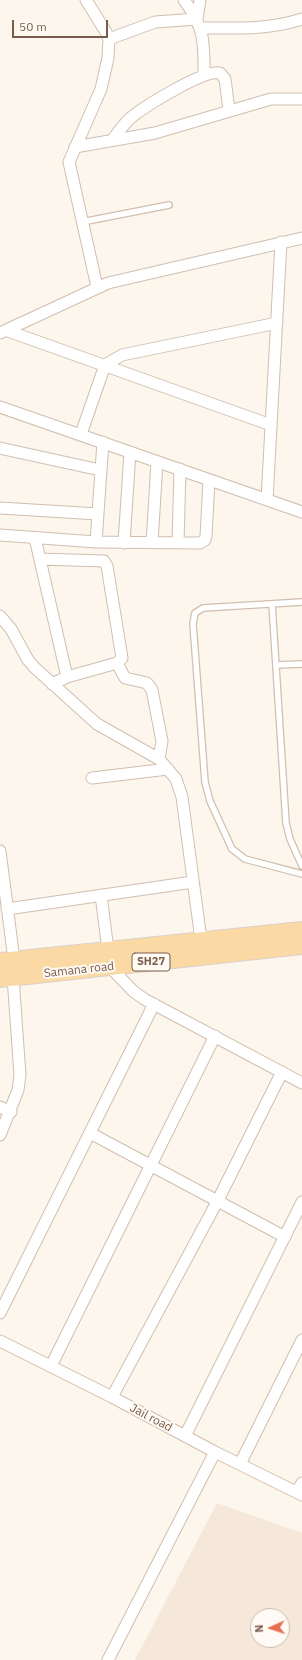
<!DOCTYPE html>
<html>
<head>
<meta charset="utf-8">
<style>
  body { margin:0 }
  #map { position:relative; width:302px; height:1660px; overflow:hidden; background:#fdf6ec; font-family:"IBM Plex Sans",sans-serif }
  canvas { display:block }
  .north { position:absolute; left:250px; top:1608px; width:40px; height:40px; box-sizing:border-box; background:#fffaf3; border:1px solid #cabbb1; border-radius:50%; rotate:267deg; font-size:11px; font-weight:700; line-height:16px; text-align:center; color:#7a5c4d }
  .north::after { content:''; display:block; margin:auto; width:14px; height:18px; background:#e76f51; clip-path:polygon(50% 0,100% 100%,50% 72%,0 100%) }
  .scale { position:absolute; left:12px; top:20px; width:96px; height:18px; box-sizing:border-box; border:2px solid #7a5c4d; border-top:0; padding-left:5px; font-size:12px; line-height:14px; white-space:nowrap; color:#7a5c4d; -webkit-text-stroke:3px #fffaf3; paint-order:stroke }
</style>
</head>
<body>
<div id="map">
<canvas width="302" height="1660"></canvas>
<div class="north">N</div>
<div class="scale">50 m</div>
</div>
<script>
const ctx = document.querySelector('canvas').getContext('2d');
ctx.lineJoin = 'round';
function paint(path, color) { ctx.fillStyle = color; ctx.fill(path, 'evenodd'); }
function stroke(path, color, width, dash) { ctx.strokeStyle = color; ctx.lineWidth = width; ctx.lineCap = dash ? 'butt' : 'round'; ctx.setLineDash(dash || []); ctx.stroke(path); }
function label(font, color, halo, rows, align = 'center') {
  ctx.font = font + ' "IBM Plex Sans",sans-serif'; ctx.lineWidth = 4; ctx.setLineDash([]); ctx.textBaseline = 'middle'; ctx.strokeStyle = halo; ctx.fillStyle = color; for (const [text, x, y, turn = 0] of rows) {
    ctx.save(); ctx.translate(x, y); ctx.rotate((+turn || 0) * Math.PI / 180); ctx.textAlign = isNaN(turn) ? turn : align; if (halo) ctx.strokeText(text, 0, 0); ctx.fillText(text, 0, 0); ctx.restore();
  }
}
paint(new Path2D(`
  M217,1503L302,1533V1660H135ZM258,1616H282V1640H258Z`), '#f5e8da');
const service = new Path2D(`
  M82,222L169,205
  M302,602L203,608L195,613L193,624L205,782L210,801L232,849L245,859L302,874
  M272,604L286,823L290,839L302,866
  M276,665L302,664`);
const minor = new Path2D(`
  M86,0L106,32L109,39L108,58L101,89L69,162L97,287
  M184,0C205,28 204,42 204,75
  M201,28C235,28 269,30 302,19
  M109,39L155,22L197,19L200,0
  M113,139C119,131 125,122 133,116C147,105 205,69 220,73L225,79L229,110
  M75,147L155,133L271,99H302
  M8,331L271,425
  M0,333L108,283L302,238
  M0,407L302,512
  M81,434L105,365L122,355L277,323
  M0,448L100,470
  M267,500L281,242
  M0,508L98,514
  M0,535L96,542L200,543L205,540L206,536L209,480
  M35,538L67,677
  M96,542L103,442
  M124,543L130,452
  M152,543L157,462
  M178,543L180,469
  M40,559L104,561L107,566L122,658L117,663L67,677L52,684
  M0,616L11,629L28,660L35,668L97,724L159,759L176,779L182,797L201,940
  M117,663L125,678L147,683L152,690L162,741L159,759
  M92,778L168,769
  M0,851L14,960
  M101,895L108,950
  M7,909L193,882
  M110,967L133,991L144,999L302,1083
  M0,1107L11,1112
  M90,1133L285,1237
  M0,1135L18,1090L20,1075L13,977
  M0,1313L154,1004
  M0,1341L112,1397L215,1452L302,1495
  M51,1366L215,1036
  M112,1397L217,1202L282,1072
  M185,1436L302,1202
  M240,1464L302,1340
  M297,1492L302,1483
  M108,1660L215,1452`);
const primary = new Path2D(`
  M0,962L302,931
  M0,978L302,945`);
stroke(service, '#d1beb0', 8);
stroke(minor, '#d1beb0', 13);
stroke(primary, '#dad1cd', 20);
stroke(service, '#fff', 5.5);
stroke(minor, '#fff', 11);
stroke(primary, '#fbd9a5', 18);
for (const [x, y, w] of [
  [151,962,38]
]) { const box = new Path2D(); box.roundRect(x - w / 2, y - 9, w, 18, 3); ctx.fillStyle = '#fffaf3'; ctx.fill(box); stroke(box, '#7a5c4d', 1); }
label('bold 11px', '#7a5c4d', null, [
  ["SH27",151,962]
]);
label('12px', '#7a5c4d', '#fffaf3', [
  ["Samana road",79,970,-6],
  ["Jail road",151,1418,28]
]);
</script>
</body>
</html>
